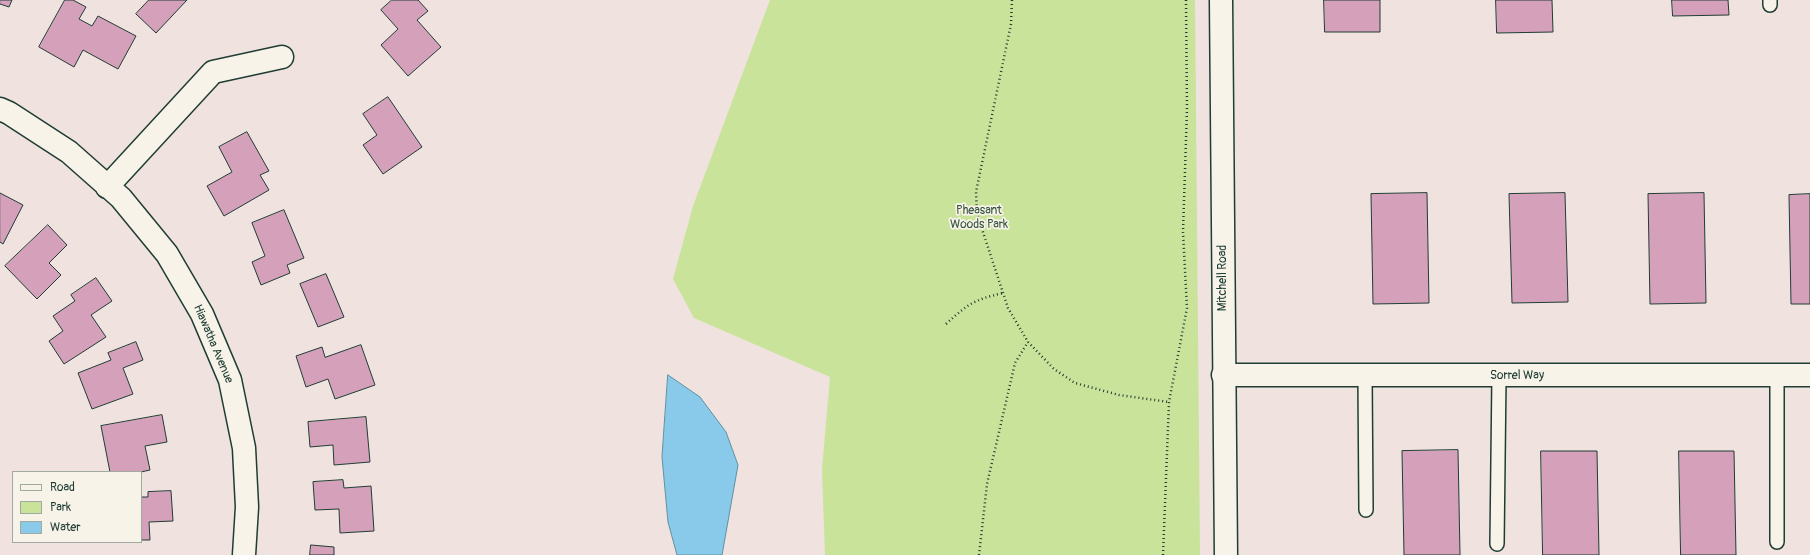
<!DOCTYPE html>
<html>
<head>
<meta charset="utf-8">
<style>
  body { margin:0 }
  #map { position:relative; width:1810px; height:555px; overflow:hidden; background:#f0e2df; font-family:Pangolin,sans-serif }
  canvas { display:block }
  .legend { position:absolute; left:12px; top:471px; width:130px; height:72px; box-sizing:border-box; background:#f7f3e8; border:1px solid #a1aaa0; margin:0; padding:5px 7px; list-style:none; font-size:12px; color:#1f3d34 }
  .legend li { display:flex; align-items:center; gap:8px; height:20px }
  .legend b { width:20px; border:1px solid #a1aaa0 }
</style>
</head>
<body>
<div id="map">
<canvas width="1810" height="555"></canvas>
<ul class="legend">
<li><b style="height:5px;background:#f7f3e8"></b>Road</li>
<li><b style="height:11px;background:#c9e39a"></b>Park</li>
<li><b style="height:11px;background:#89c9ea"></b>Water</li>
</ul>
</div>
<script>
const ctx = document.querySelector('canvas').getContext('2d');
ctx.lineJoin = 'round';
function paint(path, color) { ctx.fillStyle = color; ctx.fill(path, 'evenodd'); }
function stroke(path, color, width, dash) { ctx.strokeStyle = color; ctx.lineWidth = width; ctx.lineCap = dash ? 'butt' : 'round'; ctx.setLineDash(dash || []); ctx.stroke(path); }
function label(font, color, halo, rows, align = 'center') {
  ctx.font = font + ' Pangolin,sans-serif'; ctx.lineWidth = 3.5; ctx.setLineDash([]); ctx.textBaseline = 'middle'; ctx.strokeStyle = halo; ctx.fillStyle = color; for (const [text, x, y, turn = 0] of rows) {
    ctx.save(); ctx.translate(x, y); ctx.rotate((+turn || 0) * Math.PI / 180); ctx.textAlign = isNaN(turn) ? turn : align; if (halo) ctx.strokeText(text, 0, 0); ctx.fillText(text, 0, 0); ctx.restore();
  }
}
paint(new Path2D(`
  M770,0H1195L1200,555H825L822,469L830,377L694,318L673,279L693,206Z`), '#c9e39a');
const water = new Path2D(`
  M668,375L700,397L726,432L738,465L722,555H677L668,522L662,457Z`);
paint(water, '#89c9ea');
stroke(water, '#5f91a1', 1);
const building = new Path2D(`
  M0,0H12L9,7L0,4Z
  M65,0H73L86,7L79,19L92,26L98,16L136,36L118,69L83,50L74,67L39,47Z
  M149,0H187L156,33L136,14Z
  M392,0H418L428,11L417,20L441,47L408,76L381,45L398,29L381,10Z
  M1324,0H1380V32H1325Z
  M1496,0H1552L1553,32L1497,33Z
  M1672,0H1728L1729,15L1673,16Z
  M388,97L422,147L383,174L363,145L377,135L363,114Z
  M247,132L269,171L260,175L269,190L224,216L207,186L232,172L219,147Z
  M0,193L23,205L3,244L0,242Z
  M1427,193L1429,303L1373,304L1371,194Z
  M1565,193L1568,302L1512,303L1509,194Z
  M1704,193L1706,303L1650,304L1648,194Z
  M1810,194V304H1791L1789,195Z
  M284,210L304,258L287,265L290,273L261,285L252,262L265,256L252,223Z
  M48,225L67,245L49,263L61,275L37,299L5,266Z
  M326,274L344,317L318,327L300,284Z
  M96,278L112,301L91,315L106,337L64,364L49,341L63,331L53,316L75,301L71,295Z
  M136,342L143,360L123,368L133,394L92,409L78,373L111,360L108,353Z
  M361,345L375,385L335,399L328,379L306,387L296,356L322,347L325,357Z
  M162,415L167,442L145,446L150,470L141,472H110L101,426Z
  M366,417L370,462L334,465L333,445L310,447L308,422Z
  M1458,450L1460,555H1404L1402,451Z
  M1541,451H1597L1599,555H1543Z
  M1679,451H1734L1736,555H1681Z
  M343,480L344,488L371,486L374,531L340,533L339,509L315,510L313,482Z
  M171,491L173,521L149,522L150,540H141V497H148V492Z
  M311,545L334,547V555H310Z`);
paint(building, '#d4a0ba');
stroke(building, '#1f3d34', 1);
const lane = new Path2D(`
  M1770,0V5
  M1777,375V542
  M1365,376L1366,510
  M1497,544L1499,376`);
const street = new Path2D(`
  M0,109L9,113L69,152L121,198L167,254L202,314L230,380L244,448L247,507L244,555
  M107,187L213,72L282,57
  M1223,375H1810`);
const secondary = new Path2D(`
  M1221,0L1226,555`);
stroke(lane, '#1f3d34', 16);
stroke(street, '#1f3d34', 25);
stroke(secondary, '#1f3d34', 25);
stroke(new Path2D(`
  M1012,0L1011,24L976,192L977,214L1008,308L1028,342L1054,369L1075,383L1119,395L1169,402
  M946,324C968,304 973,300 1003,293
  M979,555L987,484L1015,363L1028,342
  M1163,555L1169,402L1187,308L1183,232L1187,109L1186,0`), '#1f3d34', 2.5, [1, 3]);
stroke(lane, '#f7f3e8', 13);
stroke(street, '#f7f3e8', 22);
stroke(secondary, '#f7f3e8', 22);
label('12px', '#385643', '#f7f3e8', [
  ["Pheasant",979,211],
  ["Woods Park",979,225]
]);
label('12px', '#1f3d34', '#f7f3e8', [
  ["Mitchell Road",1223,278,-90],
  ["Hiawatha Avenue",213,344,67],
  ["Sorrel Way",1517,376]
]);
</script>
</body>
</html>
